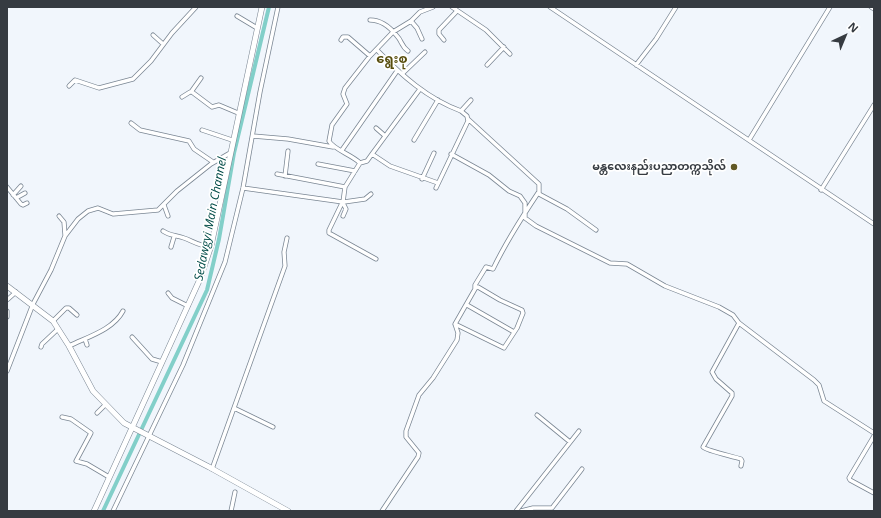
<!DOCTYPE html>
<html>
<head>
<meta charset="utf-8">
<style>
  body { margin:0 }
  #map { position:relative; width:881px; height:518px; overflow:hidden; background:#f1f6fc; font-family:"Open Sans",sans-serif }
  canvas { display:block }
  .frame { position:absolute; inset:0; border:8px solid #363b41; pointer-events:none }
  .north { position:absolute; left:825px; top:16px; width:40px; height:40px; -webkit-text-stroke:3px #fff; paint-order:stroke; rotate:44deg; font-size:11px; font-weight:700; line-height:16px; text-align:center; color:#363b41 }
  .north::after { content:''; display:block; margin:auto; width:14px; height:18px; background:#363b41; clip-path:polygon(50% 0,100% 100%,50% 72%,0 100%) }
</style>
</head>
<body>
<div id="map">
<canvas width="881" height="518"></canvas>
<div class="frame"></div>
<div class="north">N</div>
</div>
<script>
const ctx = document.querySelector('canvas').getContext('2d');
ctx.lineJoin = 'round';
function stroke(path, color, width, dash) { ctx.strokeStyle = color; ctx.lineWidth = width; ctx.lineCap = dash ? 'butt' : 'round'; ctx.setLineDash(dash || []); ctx.stroke(path); }
function label(font, color, halo, rows, align = 'center') {
  ctx.font = font + ' "Open Sans","Noto Sans Myanmar",sans-serif'; ctx.lineWidth = 3.5; ctx.setLineDash([]); ctx.textBaseline = 'middle'; ctx.strokeStyle = halo; ctx.fillStyle = color; for (const [text, x, y, turn = 0] of rows) {
    ctx.save(); ctx.translate(x, y); ctx.rotate((+turn || 0) * Math.PI / 180); ctx.textAlign = isNaN(turn) ? turn : align; if (halo) ctx.strokeText(text, 0, 0); ctx.fillText(text, 0, 0); ctx.restore();
  }
}
stroke(new Path2D(`
  M103,511L207,290L219,239L234,153L269,7`), '#82cfc9', 4);
const street = new Path2D(`
  M452,7L486,30L510,54
  M550,7L874,224
  M871,7L874,9
  M237,16L257,28
  M370,20C381,20 390,27 397,36C402,41 401,46 408,51
  M411,21L417,28L422,39
  M153,35L163,44
  M341,40L343,37H348L370,56
  M444,40L439,34V30L457,11
  M377,50C401,75 428,99 461,111L467,116L468,121L436,188
  M487,65L504,47
  M636,65L656,39L676,7
  M402,74L425,52
  M69,86L75,80L99,88L133,79L151,61L172,33L196,7
  M191,92L201,78
  M182,97L190,92H192L212,107L219,105L238,113
  M461,111L471,100
  M468,119L539,184V194L567,209L596,230
  M131,123L140,130L189,141L194,149L213,162
  M376,128L384,135
  M202,130L232,140
  M253,136L288,139L333,147
  M414,140L438,100
  M749,140L830,7
  M342,150L397,71
  M372,154L390,166L438,183
  M451,154L489,175L509,191L520,196L525,203V218L536,226L610,263L627,264L665,286L719,307L733,315L739,323L814,380L819,385L824,401L874,433
  M360,163L367,161L372,154L420,89
  M318,164L355,171
  M277,174L345,187
  M285,176L288,151
  M422,179L434,153
  M7,187L21,204L23,205L27,203
  M243,188L343,202L345,187L360,163C352,155 333,149 329,141L332,125L347,104L343,94L345,88L370,56L393,32L411,21L420,12L433,7
  M821,190L874,105
  M13,195L21,186
  M16,198L25,193
  M344,202L365,199L371,194
  M342,203L329,230V233L376,259
  M343,203L346,209L343,216
  M164,205L168,216
  M59,216L64,222L65,235
  M163,231C170,236 176,235 184,238C193,241 200,247 211,246
  M171,247L174,237
  M168,293L172,298L188,306
  M7,300L16,292
  M467,305L514,332
  M7,311V317
  M53,321L66,308H69L77,315
  M739,323L712,372L716,379L732,393V396L703,447C707,451 732,456 741,459L742,461L741,466
  M455,324L504,348L517,328L523,313L522,310L500,300L478,287L475,288
  M132,337L152,359L162,362
  M85,339L87,345
  M69,346C87,337 113,330 123,311
  M41,347L42,344L58,329
  M7,371L33,304L51,270L65,236L78,219L88,211L98,208L113,214L158,210L177,191L211,164L230,153
  M234,408L273,427
  M97,413L105,405
  M537,415L570,442
  M62,417L71,419L91,433L76,461L87,464L109,477
  M874,436L849,478L850,480L874,493
  M212,469L285,266L284,252L287,238
  M113,511L183,365L225,262L243,188L260,92L278,7
  M231,511L235,492
  M382,511L418,457L419,453L406,437V431L419,395L433,378L457,340L458,333L455,324L475,289V285L486,267L493,269C506,242 522,217 538,193
  M516,511L579,431
  M521,511L533,508H552L582,469`);
const secondary = new Path2D(`
  M7,286L53,321L69,346L93,391L124,423L209,467L288,511
  M94,511L200,279L211,246L262,7`);
stroke(street, '#7a8693', 5);
stroke(secondary, '#7a8693', 6);
stroke(street, '#fff', 3.5);
stroke(secondary, '#fff', 5);
for (const [x, y, r, color] of [
  [734,167,4,"#625925"]
]) { const dot = new Path2D(); dot.arc(x, y, r, 0, 2 * Math.PI); ctx.fillStyle = color; ctx.fill(dot); stroke(dot, '#fff', 1.5); }
label('bold 11px', '#363b41', '#fff', [
  ["မန္တလေးနည်းပညာတက္ကသိုလ်",726,167]
], 'right');
label('italic 12px', '#004b47', '#fff', [
  ["Sedawgyi Main Channel",211,219,-79]
]);
label('bold 13px', '#584e0e', '#fff', [
  ["ရွေးစု",392,59]
]);
</script>
</body>
</html>
